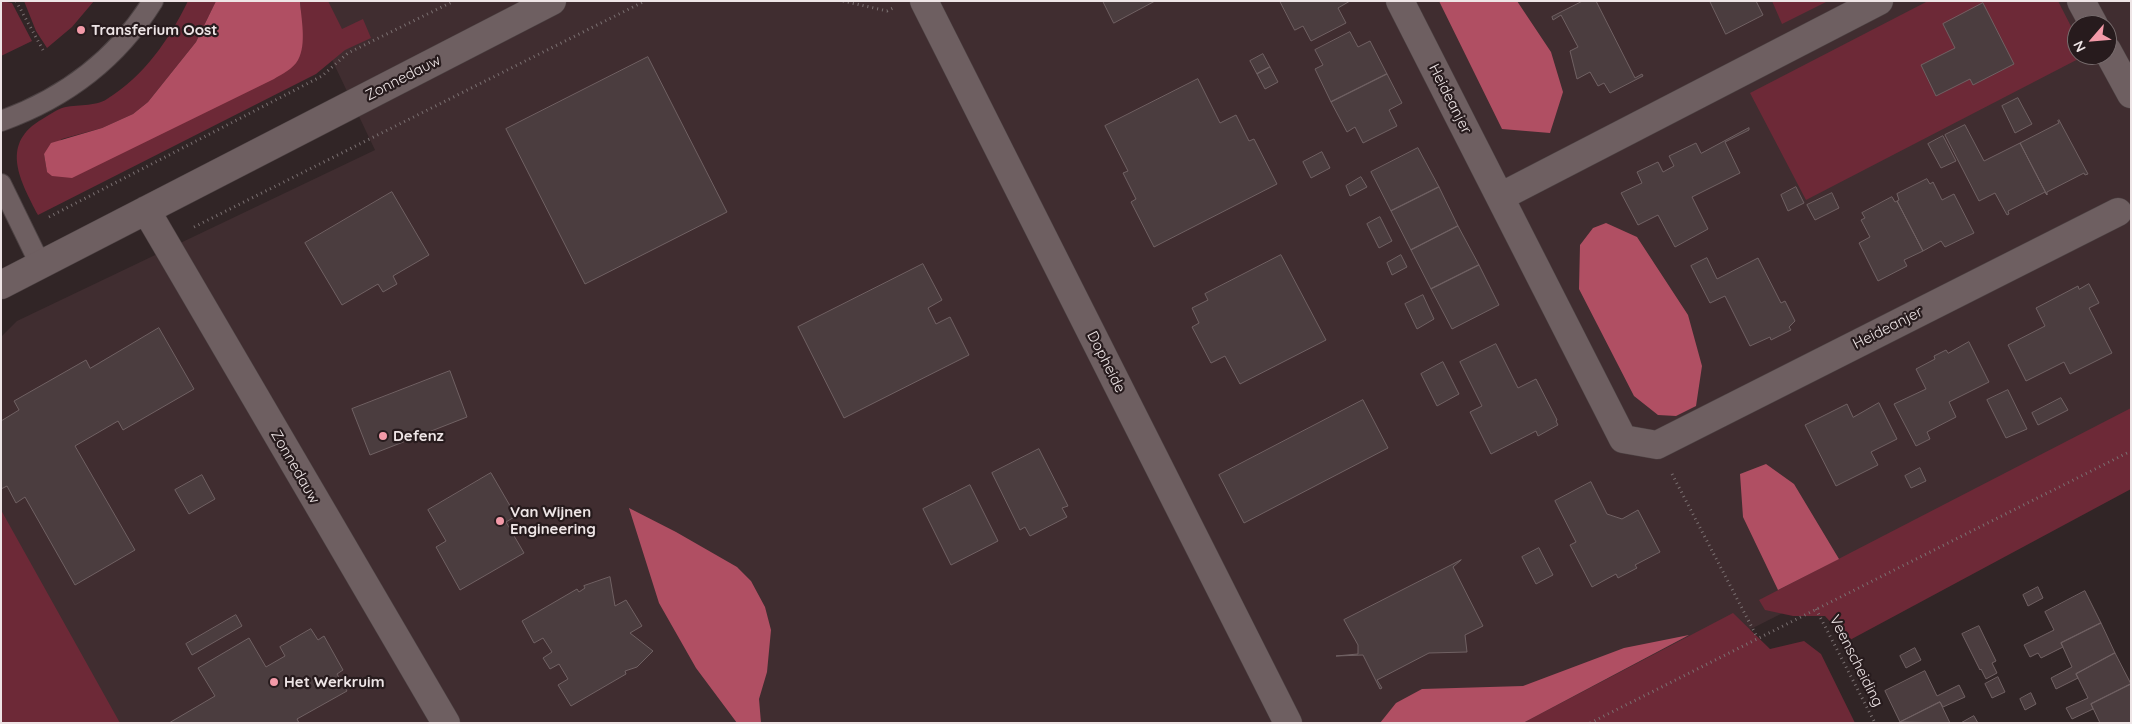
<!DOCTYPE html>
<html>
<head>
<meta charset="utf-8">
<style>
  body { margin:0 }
  #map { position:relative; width:2132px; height:724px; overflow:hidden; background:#312526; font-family:Quicksand,sans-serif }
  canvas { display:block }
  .frame { position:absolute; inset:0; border:2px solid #eee5e6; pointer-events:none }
  .north { position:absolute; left:2067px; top:15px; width:50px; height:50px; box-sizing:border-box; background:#271b1d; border:1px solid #776c6d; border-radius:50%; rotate:243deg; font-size:14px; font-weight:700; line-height:20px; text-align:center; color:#eee5e6 }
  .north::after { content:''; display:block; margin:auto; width:18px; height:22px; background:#f39aa8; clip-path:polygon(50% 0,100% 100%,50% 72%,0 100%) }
</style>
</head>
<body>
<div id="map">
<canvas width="2132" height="724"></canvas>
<div class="frame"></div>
<div class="north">N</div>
</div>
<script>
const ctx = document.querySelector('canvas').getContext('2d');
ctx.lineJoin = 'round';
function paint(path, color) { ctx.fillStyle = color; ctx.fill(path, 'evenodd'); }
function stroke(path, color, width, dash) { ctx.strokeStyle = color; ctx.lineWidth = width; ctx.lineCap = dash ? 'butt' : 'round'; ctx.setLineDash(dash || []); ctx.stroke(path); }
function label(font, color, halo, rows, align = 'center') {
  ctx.font = font + ' Quicksand,sans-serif'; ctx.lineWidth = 4.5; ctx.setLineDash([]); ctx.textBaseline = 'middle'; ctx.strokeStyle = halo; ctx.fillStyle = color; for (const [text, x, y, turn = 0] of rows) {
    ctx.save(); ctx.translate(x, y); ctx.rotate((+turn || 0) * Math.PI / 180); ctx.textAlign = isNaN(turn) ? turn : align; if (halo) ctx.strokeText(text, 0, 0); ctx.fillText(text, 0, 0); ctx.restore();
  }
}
paint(new Path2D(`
  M304,1H2131V437L1565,723H65L1,616V337L17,321L375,150ZM2077,25H2107V55H2077Z`), '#402d30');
paint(new Path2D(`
  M1,1L12,3L32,41L1,56Z
  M24,1H94L72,27L47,48L36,31Z
  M188,1H216L196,42L148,102L133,114L102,128L62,139L44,154L47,172L301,10L300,1H328L342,29L363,19L371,38L345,50L316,74L38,215C21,182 0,146 39,121C46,117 54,111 62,108C76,104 95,107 107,99C144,76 169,40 188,1Z
  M1772,1H1828L1782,24Z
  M1928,1H2058L2077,38V55H2086L1806,200L1750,93Z
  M2131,408V489L1848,641L1825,616H1793L1765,610L1759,600Z
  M1,510L120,723H1Z
  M1733,613L1770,649L1804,641L1821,654L1855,723H1523Z`), '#6d2937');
paint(new Path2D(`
  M216,1H300C301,18 307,44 298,60C293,69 282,74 274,79L72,178L52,176L47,172L44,154L51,143L102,128L133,114L148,102L196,42Z
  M1439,1H1517L1551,52L1563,92L1550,133L1502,129Z
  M1606,223L1637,237L1688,315L1702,366L1696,406L1676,416L1658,415L1634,396L1579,289L1580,245L1593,228Z
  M1766,464L1794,484L1839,559L1778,590L1743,517L1740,474Z
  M629,508L676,532L737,567L751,581L765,607L771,630L767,672L759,699L761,723H737L696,668L659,603Z
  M1689,635L1523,723H1380L1396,703L1422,689L1523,686L1624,648Z`), '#b04f63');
const building = new Path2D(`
  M1103,1H1155L1114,23Z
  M1280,1H1350L1338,8L1346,23L1311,41L1303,26L1295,30Z
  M1583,1H1596L1635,78L1642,74L1643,76L1610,93L1604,83L1598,86L1590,72L1577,79L1570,51L1578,47L1561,15L1553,20L1552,17Z
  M1710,1H1756L1763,15L1726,34Z
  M1983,3L2014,64L1973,85L1970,79L1936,96L1921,65L1955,48L1943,24Z
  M1350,32L1358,47L1370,41L1387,74L1331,102L1315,69L1323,65L1315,50Z
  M1263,54L1270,67L1257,74L1250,61Z
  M648,57L727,212L585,284L506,129Z
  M1270,67L1278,82L1265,89L1257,74Z
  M1387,74L1402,103L1389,110L1397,126L1363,143L1355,127L1347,132L1331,102Z
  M1198,79L1220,123L1236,115L1249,141L1254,139L1277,184L1154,247L1131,202L1136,199L1123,173L1128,171L1105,126Z
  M2018,98L2032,124L2015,133L2002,106Z
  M2059,120L2088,174L2085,175L2084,173L2047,192V195L2020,143L2059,123L2058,121Z
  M1965,125L1984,161L2020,143L2047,195L2045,192L2008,211L2009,214L2007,215L1995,193L1979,201L1945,135Z
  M1749,128V130L1725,142L1740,173L1692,197L1708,229L1675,247L1658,215L1638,225L1621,193L1642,183L1637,172L1658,162L1663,172L1674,166L1669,156L1696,143L1701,153Z
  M1943,136L1956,161L1941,168L1928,144Z
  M1418,148L1439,187L1391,211L1371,172Z
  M1322,152L1330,168L1311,178L1303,162Z
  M1361,177L1367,187L1350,196L1346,186Z
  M1927,179L1930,184L1933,182L1942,200L1954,194L1974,233L1945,247L1941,241L1923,251L1897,201L1899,200L1897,194Z
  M1439,187L1458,226L1411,250L1391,211Z
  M1796,187L1804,203L1788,211L1781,195Z
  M392,192L429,255L393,276L397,284L383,292L378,284L342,305L305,243Z
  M1832,193L1839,208L1815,220L1807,205Z
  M1892,197L1895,202L1897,201L1923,251L1904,260L1907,266L1878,281L1859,243L1870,237L1861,220L1865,218L1862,213Z
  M1380,217L1392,241L1379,248L1367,224Z
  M1458,226L1479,265L1431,289L1411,250Z
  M1281,255L1326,340L1240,384L1225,356L1211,363L1192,327L1199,323L1192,308L1208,300L1205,294Z
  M1401,255L1407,267L1392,275L1387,263Z
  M1707,258L1717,279L1758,258L1781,303L1785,301L1795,321L1789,327L1791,330L1771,340L1770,337L1750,346L1725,296L1710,303L1691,266Z
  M923,264L942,300L928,308L936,324L950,317L969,355L844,418L798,327Z
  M1479,265L1499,305L1452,329L1431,289Z
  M2089,284L2099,303L2089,308L2112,353L2070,374L2064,362L2026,381L2008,345L2045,326L2036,308L2078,286L2079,289Z
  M1423,295L1434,319L1417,329L1405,304Z
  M159,328L194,389L123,430L118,421L75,446L135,550L75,585L25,497L16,503L7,486L1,489V421L19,410L14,401L86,360L90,368Z
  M1969,342L1989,382L1949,402L1956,417L1927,432L1930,439L1916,446L1894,404L1926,389L1916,369L1935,359L1934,356L1946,350L1948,353Z
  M1496,344L1518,388L1536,379L1557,420L1556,421L1558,425L1538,436L1536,431L1491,454L1470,412L1482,406L1460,362Z
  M1443,362L1459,394L1437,406L1421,374Z
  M450,371L467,417L370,455L352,409Z
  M2008,390L2027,429L2006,438L1987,400Z
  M2061,398L2068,410L2038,425L2032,413Z
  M1363,400L1388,448L1244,523L1219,475Z
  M1879,403L1897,439L1871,452L1878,465L1836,486L1805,425L1847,404L1853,417Z
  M1039,449L1068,506L1062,508L1067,517L1030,536L1025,527L1020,530L992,473Z
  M1920,468L1926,481L1911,488L1905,476Z
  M491,473L516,516L506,522L524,553L460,590L436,547L446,541L428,510Z
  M202,475L215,499L189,514L175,490Z
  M1591,482L1607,514L1622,519L1638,510L1660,552L1635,565L1637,568L1618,578L1616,574L1592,587L1570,545L1576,542L1555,501Z
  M970,485L998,541L951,565L923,509Z
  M1539,548L1553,575L1536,584L1522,557Z
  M1461,560L1453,567L1483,626L1465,635L1467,652L1429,653L1377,680L1382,688L1380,689L1363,655L1336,656L1358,654V645L1344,620Z
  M610,577L615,606L626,600L642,626L630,633L653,651L637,667L625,671L626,674L571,706L558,685L568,679L559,664L550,669L543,658L552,652L543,638L534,643L522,621L577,589L579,592L585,588L584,586Z
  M2038,587L2043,598L2028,606L2023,595Z
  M2085,591L2101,623L2061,643L2063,647L2041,658L2038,653L2030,657L2024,645L2054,630L2045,612Z
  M236,615L242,626L192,655L186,644Z
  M2101,623L2115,653L2076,674L2078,678L2056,689L2051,678L2072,667L2061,643Z
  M1979,626L1996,661L1992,663L1997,673L1986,679L1981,669L1980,670L1962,634Z
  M311,629L318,640L324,636L343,670L337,674L347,691L297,719L299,723H169L215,696L198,668L249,638L266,667L285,656L280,647Z
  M1915,648L1921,660L1906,668L1900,656Z
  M2115,653L2131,684L2091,704L2093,709L2072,719L2066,708L2088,698L2076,674Z
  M1925,671L1937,696L1959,685L1965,697L1943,707L1940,702L1900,722L1885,691Z
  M1998,677L2005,692L1992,698L1985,684Z
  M2131,684V723H2100L2091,704Z
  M2031,693L2036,704L2025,710L2020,699Z
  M1940,702L1950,723L1900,722Z
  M1974,716L1978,723H1961Z`);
paint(building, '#4b3d3f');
stroke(building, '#706163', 1);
const lane = new Path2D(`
  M1,121C65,98 117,59 153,1
  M1,184L40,264`);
const street = new Path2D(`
  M924,1L1288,723
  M1400,1L1623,439L1657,445L2118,212
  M2081,1L2094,25
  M2107,50L2131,94
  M1500,197L1879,1
  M146,210L446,723
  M1,285L552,1`);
stroke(lane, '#4c4243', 22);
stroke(street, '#4c4243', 29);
stroke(new Path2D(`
  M16,1L43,50
  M843,1L887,11L893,8
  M49,217L322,76L348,53L454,1
  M194,227L645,1
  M1672,474L1757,637
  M1816,609L1875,723
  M1590,723L2131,451`), '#7b7172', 3, [1, 4]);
stroke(lane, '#6e5f61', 20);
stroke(street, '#6e5f61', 28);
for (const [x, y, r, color] of [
  [81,30,5,"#f39aa8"],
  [383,436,5,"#f39aa8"],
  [500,521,5,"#f39aa8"],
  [274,682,5,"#f39aa8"]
]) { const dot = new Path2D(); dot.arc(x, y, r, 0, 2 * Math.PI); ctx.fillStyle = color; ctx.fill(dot); stroke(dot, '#271b1d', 2); }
label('bold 15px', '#eee5e6', '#271b1d', [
  ["Transferium Oost",91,30],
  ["Defenz",393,436],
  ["Van Wijnen",510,512],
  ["Engineering",510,529],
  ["Het Werkruim",284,682]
], 'left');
label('15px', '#eee5e6', '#271b1d', [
  ["Zonnedauw",403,78,-27],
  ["Heideanjer",1450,99,63],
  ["Heideanjer",1888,328,-27],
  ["Dopheide",1106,362,63],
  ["Zonnedauw",295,467,60],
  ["Veenscheiding",1856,661,63]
]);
</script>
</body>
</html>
